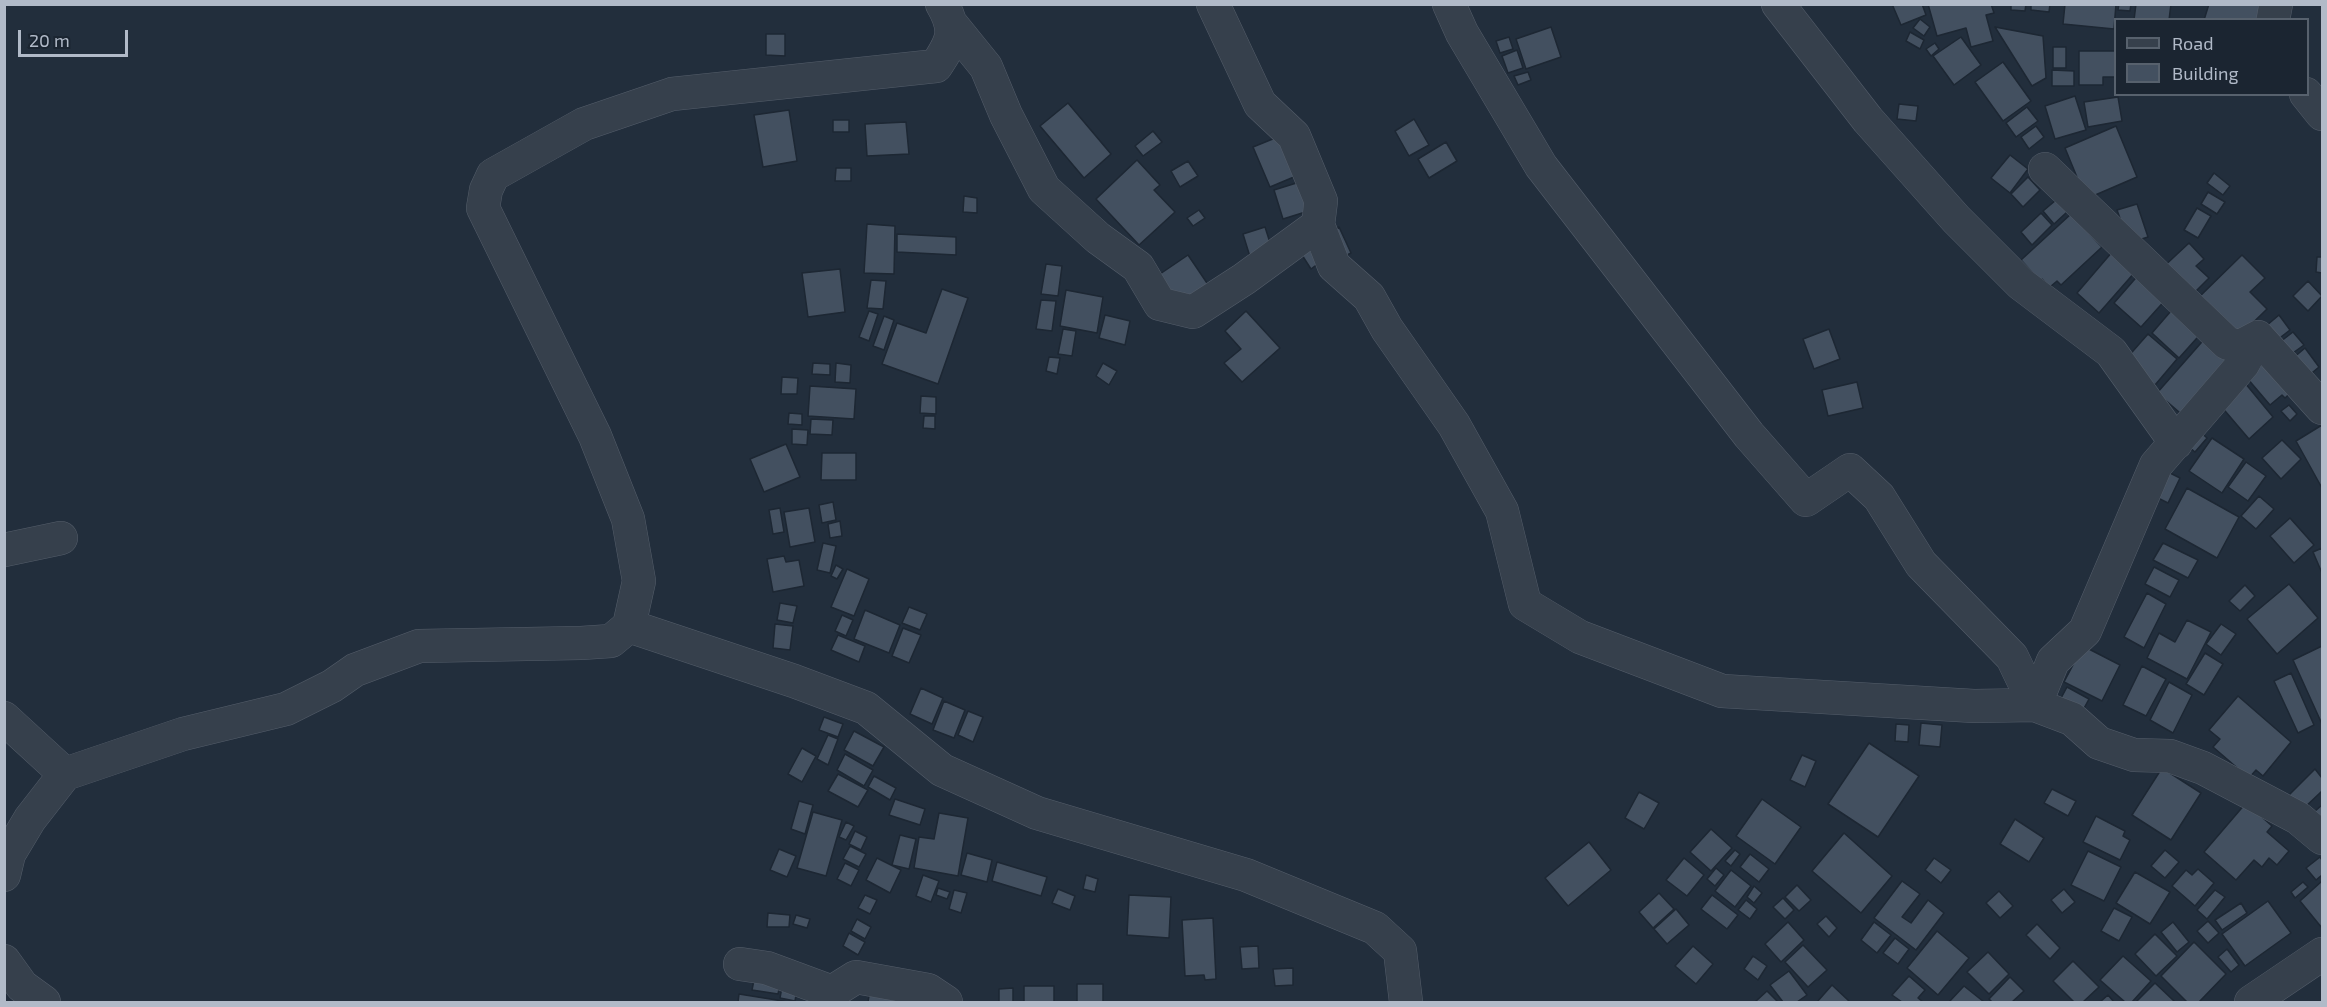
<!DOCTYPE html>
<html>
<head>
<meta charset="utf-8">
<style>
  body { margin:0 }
  #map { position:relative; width:2327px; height:1007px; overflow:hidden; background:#222e3c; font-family:"Exo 2",sans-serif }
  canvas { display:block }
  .frame { position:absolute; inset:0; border:6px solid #b1bac8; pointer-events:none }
  .legend { position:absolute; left:2114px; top:18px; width:195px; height:78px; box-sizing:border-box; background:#1b2531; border:2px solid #57616d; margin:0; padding:8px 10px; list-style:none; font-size:18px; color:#b1bac8 }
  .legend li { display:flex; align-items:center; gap:12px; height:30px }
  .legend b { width:30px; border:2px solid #57616d }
  .scale { position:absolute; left:18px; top:30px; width:110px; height:27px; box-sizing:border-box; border:3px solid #b1bac8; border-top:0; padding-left:8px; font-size:18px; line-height:21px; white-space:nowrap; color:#b1bac8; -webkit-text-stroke:4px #1b2531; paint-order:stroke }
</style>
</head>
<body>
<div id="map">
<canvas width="2327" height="1007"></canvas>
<div class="frame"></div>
<ul class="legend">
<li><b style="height:8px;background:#36404c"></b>Road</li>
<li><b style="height:16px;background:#435060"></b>Building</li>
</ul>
<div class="scale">20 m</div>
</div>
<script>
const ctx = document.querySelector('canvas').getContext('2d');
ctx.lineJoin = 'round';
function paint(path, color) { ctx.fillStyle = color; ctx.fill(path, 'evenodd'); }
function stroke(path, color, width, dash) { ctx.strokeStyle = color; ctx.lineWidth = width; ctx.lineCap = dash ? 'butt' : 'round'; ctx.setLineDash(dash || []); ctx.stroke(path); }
const building = new Path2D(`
  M1892,4H1922L1926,15L1901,25Z
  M1928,4H1991L1994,13L1986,15L1993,41L1971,47L1966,28L1937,36Z
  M2011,4H2026L2025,11L2011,10Z
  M2031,4H2050L2049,12L2031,10Z
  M2065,4H2116L2114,29L2063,24Z
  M2119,4H2131L2130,11L2118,10Z
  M2136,4H2171L2169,20H2134Z
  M2209,4H2255L2268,9L2264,20H2204Z
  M1920,19L1930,27L1924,36L1913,28Z
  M1551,27L1561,57L1526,69L1516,39Z
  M1995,27L2043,36L2046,78L2032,86Z
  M1910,32L1924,40L1920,49L1906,41Z
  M766,34H785V56L766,55Z
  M1509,37L1513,49L1500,53L1496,41Z
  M1961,37L1981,65L1954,85L1933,56Z
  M1935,43L1939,49L1931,56L1926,49Z
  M2053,47H2066V68H2053Z
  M1517,50L1523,68L1508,73L1502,56Z
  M2079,51H2115V77H2103V85H2079Z
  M2003,62L2031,101L2003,121L1975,82Z
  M2052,70L2074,71V86H2052Z
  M1528,72L1531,80L1518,85L1514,76Z
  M2075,96L2086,130L2055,139L2045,106Z
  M2118,97L2122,121L2088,127L2084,102Z
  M1068,103L1111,154L1084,178L1040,126Z
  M1899,104L1918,106L1916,121L1897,119Z
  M2027,107L2038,121L2016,137L2006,123Z
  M789,110L797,161L763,167L754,115Z
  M1414,119L1429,145L1409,156L1395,131Z
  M833,120H849V132H833Z
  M906,122L909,154L867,156L865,124Z
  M2036,126L2044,137L2029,149L2021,137Z
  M2116,126L2137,177L2086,199L2065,148Z
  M1153,131L1162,142L1143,156L1135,146Z
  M1285,134L1301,174L1270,187L1253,147Z
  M1446,142L1457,161L1429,178L1418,159Z
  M2010,155L2028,169L2010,193L1991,178Z
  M1137,160L1160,185L1154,190L1175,212L1139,245L1096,199Z
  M1188,161L1198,176L1180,187L1171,171Z
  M836,168H851V181H835Z
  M2214,173L2230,186L2223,195L2207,183Z
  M2028,177L2040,190L2023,207L2011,194Z
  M1306,180L1315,209L1283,219L1274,190Z
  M2208,192L2225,202L2217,214L2201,204Z
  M964,196L977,198V213L963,212Z
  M2056,200L2067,212L2054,224L2043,211Z
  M2137,204L2148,237L2129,243L2117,210Z
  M2197,208L2211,216L2198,238L2184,230Z
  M1199,210L1205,218L1193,226L1187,218Z
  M2041,213L2052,225L2032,245L2021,232Z
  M2071,214L2102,247L2061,285L2057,281L2050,287L2042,279L2040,281L2021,260Z
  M867,224L895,226L894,274L864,273Z
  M1265,227L1273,252L1251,260L1243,234Z
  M1339,227L1351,253L1337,260L1324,235Z
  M897,234L956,237V255L897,252Z
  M2189,243L2204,259L2196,266L2209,278L2187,300L2159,271Z
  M1310,250L1319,263L1311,269L1302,255Z
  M2113,251L2135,272L2099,313L2077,293Z
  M1188,255L1209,286L1180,306L1160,274Z
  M2242,255L2265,278L2250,292L2267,309L2231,344L2192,304Z
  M2317,257H2322V273L2316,272Z
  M1046,264L1062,266L1058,296L1041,294Z
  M840,269L845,312L808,317L802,273Z
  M2141,272L2168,297L2141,327L2114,303Z
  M871,280L886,281L883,309L867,308Z
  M2308,281L2322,296L2308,311L2293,296Z
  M942,289L968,298L938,384L882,364L897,323L926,333Z
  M1066,290L1103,297L1097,333L1060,326Z
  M1041,300L1056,301L1052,331L1036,329Z
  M2177,304L2205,329L2179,358L2152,333Z
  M869,311L878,314L869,341L859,337Z
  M1246,311L1280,348L1242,382L1224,363L1241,349L1225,331Z
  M1105,315L1130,321L1125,345L1099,338Z
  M2279,315L2290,330L2277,340L2266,326Z
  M884,316L894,320L884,350L873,346Z
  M1063,329L1076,331L1072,356L1058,354Z
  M1829,329L1840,359L1814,369L1803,339Z
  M2293,332L2304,345L2290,355L2280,342Z
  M2148,334L2177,359L2155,385L2126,359Z
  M2208,335L2237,361L2186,418L2157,393Z
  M2305,348L2319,367L2307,377L2292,359Z
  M1049,357L1060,358L1057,374L1046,371Z
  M2271,357L2297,387L2285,398L2282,395L2270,405L2247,378Z
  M813,363L830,364V375L812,374Z
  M836,363L851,365L850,383L835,382Z
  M1103,363L1117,371L1109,385L1096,376Z
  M782,377L798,378L797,394H781Z
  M1857,382L1863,408L1828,416L1822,390Z
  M2245,383L2273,417L2249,439L2220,405Z
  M810,386L856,389L854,419L808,416Z
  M921,396L936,397V414L920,413Z
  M2289,405L2297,414L2290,421L2281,411Z
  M789,413L802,414V425L788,424Z
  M924,416H935V429L923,428Z
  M811,419L833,420L832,435L810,434Z
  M2322,425V488L2296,441Z
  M2196,428L2207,438L2195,452L2184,443Z
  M792,429L808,430L807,445L792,444Z
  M2212,438L2244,459L2222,493L2189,471Z
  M2282,440L2301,459L2281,479L2262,458Z
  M786,444L800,477L764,492L750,459Z
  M822,453H856V480H821Z
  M2246,462L2266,476L2248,501L2228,487Z
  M2166,471L2180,478L2168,503L2154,496Z
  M2187,488L2239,517L2217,558L2165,529Z
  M2259,496L2274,509L2256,529L2241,516Z
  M833,502L836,520L822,523L819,505Z
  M780,508L784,532L773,534L769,510Z
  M809,508L815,542L790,547L784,512Z
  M2290,518L2314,545L2294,563L2270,536Z
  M840,521L842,536L830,538L828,524Z
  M823,543L836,546L830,573L817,570Z
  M2163,543L2198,560L2188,578L2153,560Z
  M2322,548V573L2313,552Z
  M784,556L786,562L799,560L804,586L773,592L767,559Z
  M836,565L843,569L837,579L831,576Z
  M2154,567L2179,580L2170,597L2145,584Z
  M847,569L869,579L854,616L831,607Z
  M2289,584L2318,618L2277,654L2247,619Z
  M2245,585L2255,596L2240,611L2229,601Z
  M2147,593L2166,604L2144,648L2124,637Z
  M780,603L797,606L793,623L777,620Z
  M909,607L927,614L920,630L902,623Z
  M865,610L900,625L889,653L854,639Z
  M842,615L853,620L846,636L835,631Z
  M2187,620L2211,632L2187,679L2147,658L2159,633L2175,642Z
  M775,624L793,626L790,650L773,648Z
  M2221,624L2236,634L2221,655L2206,644Z
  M903,628L921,635L909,663L892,656Z
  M838,635L865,646L859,662L831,650Z
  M2083,646L2120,665L2102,701L2064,682Z
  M2322,646V724L2293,660Z
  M2205,653L2223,664L2204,695L2186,684Z
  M2142,666L2166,679L2146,716L2123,705Z
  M2291,673L2314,725L2298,733L2274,681Z
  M2169,682L2192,695L2173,733L2150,720Z
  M2067,687L2089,699L2082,712L2060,700Z
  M921,688L943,698L932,724L910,714Z
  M2238,696L2291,742L2263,776L2256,770L2249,778L2213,747L2220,739L2209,730Z
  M944,701L965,710L954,738L933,730Z
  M968,711L983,717L973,742L958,735Z
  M824,717L843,724L838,737L819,730Z
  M1921,723L1942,725L1940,747L1919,745Z
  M1896,724L1909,725L1908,742L1895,741Z
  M854,731L884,747L873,766L844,750Z
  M828,735L838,739L828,765L817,759Z
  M1869,743L1919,776L1878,837L1828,804Z
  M802,748L816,756L802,782L788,774Z
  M845,754L873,770L864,786L837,770Z
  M1802,755L1816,761L1805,787L1790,780Z
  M2162,768L2201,793L2171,840L2132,815Z
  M2315,769L2322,778V791L2303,809L2289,795Z
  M838,774L868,790L858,807L828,791Z
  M874,776L896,788L890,800L868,787Z
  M2052,789L2076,801L2068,816L2044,803Z
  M1639,792L1659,803L1644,829L1625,818Z
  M895,799L925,809L920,825L889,815Z
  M1762,799L1801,827L1775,864L1736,836Z
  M799,801L813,805L805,834L791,829Z
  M2246,803L2272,826L2267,832L2289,851L2277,865L2269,858L2262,867L2254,860L2236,880L2204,852Z
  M2322,805V821L2314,812Z
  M813,812L842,820L826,876L797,868Z
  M939,813L968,818L958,876L914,868L919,837L934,839Z
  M2096,816L2125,831L2123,836L2130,840L2120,860L2083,842Z
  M2015,819L2044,838L2029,862L2000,844Z
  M846,822L854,826L846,840L839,837Z
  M1711,829L1732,848L1711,871L1690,852Z
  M855,831L867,837L861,850L849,844Z
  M1844,833L1892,876L1861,913L1812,871Z
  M900,835L916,839L909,869L892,865Z
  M1589,842L1611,870L1568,906L1545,878Z
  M850,846L866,854L859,867L843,859Z
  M779,849L796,856L787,877L770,870Z
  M1735,850L1740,854L1731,866L1725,861Z
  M2165,850L2179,862L2165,878L2151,866Z
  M2088,851L2121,867L2104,901L2071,885Z
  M967,853L992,860L987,882L961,875Z
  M1750,854L1769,869L1759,882L1740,867Z
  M2320,857L2322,860V875L2316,880L2306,868Z
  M877,858L901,870L890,893L866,880Z
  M1684,858L1704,875L1687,896L1666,880Z
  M1934,858L1951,870L1941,883L1925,870Z
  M997,862L1047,877L1041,896L992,881Z
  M845,863L859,870L851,886L837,879Z
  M1716,868L1724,875L1715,886L1707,879Z
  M2198,869L2214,883L2195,906L2172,886L2186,870L2192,875Z
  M1731,870L1751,886L1735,907L1715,891Z
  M2135,872L2170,892L2150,924L2116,903Z
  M923,875L939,881L931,902L916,896Z
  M1086,875L1098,879L1095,892L1083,889Z
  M1902,881L1920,894L1902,917L1911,923L1928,900L1944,913L1916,950L1874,918Z
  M2322,881V928L2300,901Z
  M2303,882L2308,887L2295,898L2291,892Z
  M1797,885L1811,900L1799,911L1785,897Z
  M1754,886L1762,893L1754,903L1747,897Z
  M938,888L950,892L947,899L936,895Z
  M1058,889L1075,896L1070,910L1052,903Z
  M2064,889L2075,902L2062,913L2051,900Z
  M954,890L967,893L961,913L949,909Z
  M2215,890L2225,897L2207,919L2197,910Z
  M1999,891L2013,906L2000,918L1986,903Z
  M1659,893L1674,909L1653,928L1639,912Z
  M865,895L877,900L870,914L858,908Z
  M1129,895L1171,897L1169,938L1127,935Z
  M1712,895L1738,915L1727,929L1701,909Z
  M1783,898L1794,910L1785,919L1773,907Z
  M1746,900L1757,909L1750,919L1738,910Z
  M2268,901L2291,933L2245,966L2222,934Z
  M2241,903L2247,913L2222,930L2215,920Z
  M2114,908L2132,917L2119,941L2101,931Z
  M1676,909L1689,925L1667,944L1654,929Z
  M768,913L790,915L789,927H767Z
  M796,915L810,919L807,928L793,924Z
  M1826,916L1837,928L1829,937L1817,924Z
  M1213,918L1216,979L1205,980L1204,975L1185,976L1182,920Z
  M857,919L871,927L865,939L851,931Z
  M2208,921L2219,933L2208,943L2197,931Z
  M1788,922L1804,940L1781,962L1765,944Z
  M1874,922L1891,935L1877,953L1861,940Z
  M2173,922L2189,942L2177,952L2161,932Z
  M2037,924L2060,948L2050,959L2026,935Z
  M1937,931L1969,958L1938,995L1907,968Z
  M849,933L865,942L858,955L843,946Z
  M2155,934L2177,956L2156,976L2135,954Z
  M1895,938L1909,949L1898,964L1883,953Z
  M2194,942L2226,974L2199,1002H2187L2161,976Z
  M1803,945L1827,970L1808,987L1785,962Z
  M1258,946L1259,968L1242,969L1240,947Z
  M1693,946L1713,964L1696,984L1675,966Z
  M2227,949L2239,965L2231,972L2218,957Z
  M1988,952L2009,974L1989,994L1967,972Z
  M1753,956L1767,966L1758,980L1744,969Z
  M2123,956L2151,981L2132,1002H2125L2100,980Z
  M2073,961L2099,987L2083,1002H2074L2053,981Z
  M1293,968V985L1275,986L1273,969Z
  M1789,971L1807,995L1797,1002H1783L1770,985Z
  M755,975L781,980L778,994L752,990Z
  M1909,976L1925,990L1918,998L1923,1002H1902L1892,995Z
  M2010,977L2024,991L2012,1002H1992L1989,999Z
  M783,981L798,984L795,1001L780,998Z
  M2155,983L2175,1002H2136Z
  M1077,984H1103V1002H1077Z
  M1832,985L1850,1002H1817Z
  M1024,986H1054V1002H1024Z
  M1964,986L1984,1002H1949Z
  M1013,988V1002H999V989Z
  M870,990L913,1002H868Z
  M1767,991L1778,1002H1755Z
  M739,994L789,1002H738Z
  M2108,995L2114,1002H2100Z`);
paint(building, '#435060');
stroke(building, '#1d2733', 1.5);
const minor = new Path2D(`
  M1213,4L1260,104L1294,136L1321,201L1318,225L1334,266L1369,297L1387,329L1454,425L1502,511L1525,604L1580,637L1722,691L1974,706L2035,705L2053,661L2085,631L2156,465L2243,364L2258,337L2322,408
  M1449,4L1462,33L1541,166L1749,435L1806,500L1850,470L1879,497L1921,564L2012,657L2035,705L2072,719L2099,743L2134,755L2170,756L2203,768L2298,818L2322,838
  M1778,4L1868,120L1956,219L2021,284L2111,352L2176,443
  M2273,20L2276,4
  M952,25L986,67L1006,115L1044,189L1098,238L1138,267L1160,304L1193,312L1244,279L1318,225
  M2306,94L2322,114
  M2045,169L2227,343L2239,347L2258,337
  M4,550L61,538
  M629,626L794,681L866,708L942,770L1037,813L1246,875L1375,928L1400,951L1406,1002
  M4,718L65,774
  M4,875L9,854L30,819L65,774L183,734L286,709L332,686L355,670L419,646L581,643L611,641L629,626L639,581L628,519L595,436L483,208L486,190L493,175L584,124L672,94L936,66C952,42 958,31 942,4
  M4,961L22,986L44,1002
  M740,964L767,968L832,992L856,977L928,990L946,1002
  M2251,1002L2322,954`);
stroke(minor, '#545d6a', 34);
stroke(minor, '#36404c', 33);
</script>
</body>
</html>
